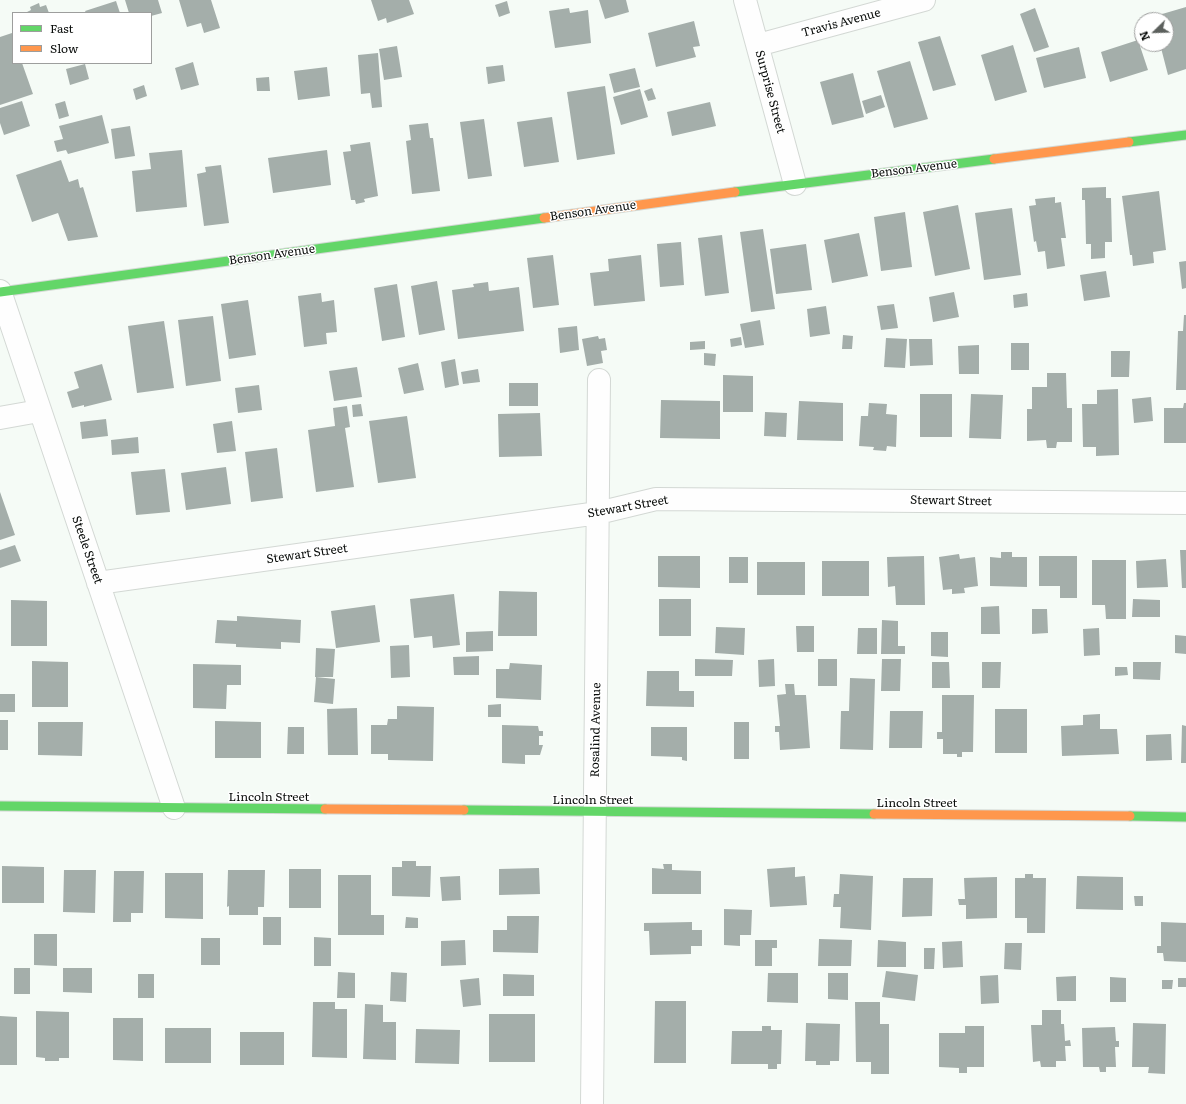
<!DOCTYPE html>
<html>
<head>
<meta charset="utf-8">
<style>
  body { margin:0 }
  #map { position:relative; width:1186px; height:1104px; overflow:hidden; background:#f5fbf6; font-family:Literata,serif }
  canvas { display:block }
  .legend { position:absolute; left:12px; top:12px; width:140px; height:52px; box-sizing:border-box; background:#fff; border:1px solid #9d9e9d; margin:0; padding:5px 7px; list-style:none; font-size:12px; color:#0a0d0b }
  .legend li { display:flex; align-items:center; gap:8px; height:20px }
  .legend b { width:20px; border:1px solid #9d9e9d }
  .north { position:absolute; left:1134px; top:12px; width:40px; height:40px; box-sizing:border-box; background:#fff; border:1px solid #9d9e9d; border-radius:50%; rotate:247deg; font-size:11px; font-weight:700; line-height:16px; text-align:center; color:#0a0d0b }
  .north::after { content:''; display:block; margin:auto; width:14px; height:18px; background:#5c605d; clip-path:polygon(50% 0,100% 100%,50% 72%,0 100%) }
</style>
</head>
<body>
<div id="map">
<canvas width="1186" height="1104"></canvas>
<ul class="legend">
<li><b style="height:5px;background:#63d668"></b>Fast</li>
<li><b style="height:5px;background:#ff974d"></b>Slow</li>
</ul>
<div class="north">N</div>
</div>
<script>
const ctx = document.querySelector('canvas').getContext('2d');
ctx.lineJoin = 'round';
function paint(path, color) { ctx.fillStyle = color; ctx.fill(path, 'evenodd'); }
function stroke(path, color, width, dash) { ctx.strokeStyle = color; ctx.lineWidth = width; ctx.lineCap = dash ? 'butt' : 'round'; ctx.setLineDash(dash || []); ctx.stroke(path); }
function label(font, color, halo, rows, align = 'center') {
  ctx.font = font + ' Literata,serif'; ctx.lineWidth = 3; ctx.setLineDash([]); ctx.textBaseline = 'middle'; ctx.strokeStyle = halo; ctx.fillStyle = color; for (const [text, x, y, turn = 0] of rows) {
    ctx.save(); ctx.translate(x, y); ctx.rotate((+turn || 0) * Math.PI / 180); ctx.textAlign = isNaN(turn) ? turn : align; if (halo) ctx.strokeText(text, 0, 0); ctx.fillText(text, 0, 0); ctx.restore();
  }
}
paint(new Path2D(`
  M125,0H158L162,13L151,16V13H129Z
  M179,0H211L220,28L204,33L201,23L187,27Z
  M371,0H409L414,14L387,23L386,18L378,21Z
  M599,0H626L629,12L605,19Z
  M116,1L120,13H86L85,11Z
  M507,1L510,13L499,17L495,5Z
  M39,3L40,7L46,5L49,13H25L31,10L30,7Z
  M1186,7V69L1168,75L1160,44H1166V20H1153L1152,17Z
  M569,8L570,13L588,10L591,43L555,48L549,11Z
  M1035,8L1049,47L1034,52L1020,14Z
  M694,21L700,46L693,47L696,57L656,67L648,33Z
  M12,33L13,63H22L33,94L0,105V37Z
  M940,36L956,85L933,91L918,42Z
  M1138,40L1148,70L1110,82L1101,52Z
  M1013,45L1027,92L995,101L981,55Z
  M397,46L402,77L384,80L379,49Z
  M1079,47L1086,78L1044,88L1036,58Z
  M378,53L382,107L372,108L370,93L361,94L358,55Z
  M910,61L928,119L894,128L877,71Z
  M193,62L199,85L181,90L175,68Z
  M85,64L89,79L70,85L66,69Z
  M503,65L505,81L488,84L486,67Z
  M327,67L330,96L298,100L294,71Z
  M635,68L640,87L614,93L609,74Z
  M853,73L864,117L832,125L820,82Z
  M269,77L270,91H257L256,78Z
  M144,85L147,96L136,100L133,89Z
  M605,86L615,154L577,160L567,92Z
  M652,88L656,99L648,101L644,91Z
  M640,89L648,117L621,125L613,97Z
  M881,95L885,107L866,114L862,101Z
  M22,101L30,126L4,135L0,123V108Z
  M65,101L69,116L59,119L55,104Z
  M710,102L716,126L672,136L667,112Z
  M102,115L109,143L68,154L66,150L57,152L54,141L63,139L59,126Z
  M552,117L559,162L524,167L517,122Z
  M484,119L492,176L468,179L460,122Z
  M428,123L430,138H433L440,191L412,194L406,141L411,140L409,125Z
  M130,126L135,156L115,159L111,129Z
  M370,142L378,196L364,199L365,202L356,204L355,200H351L343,152L351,151L350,145Z
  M182,150L187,207L136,212L132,171L151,169L149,153Z
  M327,150L331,185L273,193L268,158Z
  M61,160L69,182L78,179L80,188L83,187L98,237L68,241L58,213L32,222L16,175Z
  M221,165L229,223L204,226L197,174L206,172L205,167Z
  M1106,187V198H1111L1112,242H1105V258L1091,259V244H1086L1085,200H1082V188Z
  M1159,191L1166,250L1153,252L1154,263L1133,266L1132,255H1130L1122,196Z
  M1055,197V203L1061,202L1066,238H1061L1065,266L1047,269L1045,251L1038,252L1036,241L1034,242L1029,206L1036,205L1035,199Z
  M958,205L970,269L935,276L923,212Z
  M1012,208L1021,275L984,280L975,213Z
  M905,212L912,267L881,271L874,217Z
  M763,229L775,309L751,312L740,232Z
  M859,233L868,276L832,283L824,240Z
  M722,235L729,293L705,296L698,238Z
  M681,242L684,285L660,287L657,244Z
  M806,244L812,290L776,294L770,249Z
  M553,255L559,305L533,308L527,258Z
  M641,255L645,301L594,306L590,273L609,271L608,259Z
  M1186,261V288L1182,289L1179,262Z
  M1106,271L1110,297L1084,301L1080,275Z
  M437,281L445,330L419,335L411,286Z
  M488,282L489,291L519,287L524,331L458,339L452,290L474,287L473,284Z
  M397,284L405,337L382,341L374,288Z
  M954,292L959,317L933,322L929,297Z
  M321,293L322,302L334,300L337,332L326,333L327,344L304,347L298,296Z
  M1027,293L1028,306L1014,308L1013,295Z
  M248,300L256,355L229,359L221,304Z
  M894,304L898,328L881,330L877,306Z
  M826,306L830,334L810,337L807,309Z
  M1184,315H1186V390H1176L1178,331H1183Z
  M213,316L221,381L186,386L178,320Z
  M760,320L764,345L745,348L740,324Z
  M164,321L174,388L137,393L128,326Z
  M577,326L579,350L560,353L558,328Z
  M843,335L853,336L852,349H842Z
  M598,336L599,339L605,338L607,350L601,351L603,363L587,366L582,339Z
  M741,337L742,345L731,347L730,339Z
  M886,338L907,339L905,368L884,367Z
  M909,339H932L933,365L910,366Z
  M705,341V349L690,350V342Z
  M1011,343H1029V370H1011Z
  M979,345V374H959L958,346Z
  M1111,351H1130L1129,377H1111Z
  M704,353L716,354L715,366L704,365Z
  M455,359L459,385L445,388L441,362Z
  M418,363L424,390L404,394L398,368Z
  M102,364L112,400L84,407V405L72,408L67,392L79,388L74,372Z
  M357,367L362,397L334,401L329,371Z
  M478,369L480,382L463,384L461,372Z
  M1047,373H1066L1067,408H1072V442H1057L1056,448H1047L1046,440L1027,441V409H1032V387H1047Z
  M723,375L753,376V412H723Z
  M509,383H538V406H509Z
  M259,385L262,410L238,413L235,388Z
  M1118,389L1119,455L1096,456V447H1083L1082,404H1097V390Z
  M920,394H952V437H920Z
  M971,394L1003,395L1001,439L969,438Z
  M1151,397L1153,421L1134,423L1132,399Z
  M661,400L720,401V439L660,438Z
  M799,401L843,403V441L797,440Z
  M869,403L887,404L886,414L897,415L896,447L887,446L886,451L873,450L874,447L859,446L861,416H868Z
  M1184,403H1186V443H1164V408H1183Z
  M361,404L363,416L353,417L352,405Z
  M347,406L350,427L345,428L354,487L316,492L308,430L335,426L333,408Z
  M765,412L787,413L786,437L764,436Z
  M540,413L542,456L499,457L498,414Z
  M407,416L416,478L378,483L369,421Z
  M106,419L108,436L82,439L80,422Z
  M232,421L236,451L217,453L213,424Z
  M138,437L139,453L112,455L111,440Z
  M277,448L283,498L251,502L245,452Z
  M226,467L231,504L186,510L181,473Z
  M165,469L170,512L136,515L131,472Z
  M0,492L15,535L0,540Z
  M15,545L21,561L0,568V550Z
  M1180,550H1186V588H1182Z
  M1001,552H1012V557H1027V587L990,586V557L1001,558Z
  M959,554L960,559L975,557L978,586L964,588L965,593L952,594V589L943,590L939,557Z
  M658,556H700V588L658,587Z
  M924,556L925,605H896L895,586L888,587L887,557Z
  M1039,556H1077V598H1060V586H1039Z
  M729,557H748V583H729Z
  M1166,559L1168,587L1137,588L1136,561Z
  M1092,560H1126V619H1106L1105,605H1092Z
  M822,561H869V596H822Z
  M757,562H805V595H757Z
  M499,591L537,592V636H498Z
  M454,594L460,645L433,648L432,636L414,638L410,599Z
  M659,599H691V636H659Z
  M1133,599L1160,600V617H1132Z
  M11,600L47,601V646H11Z
  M375,605L380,642L336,648L331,611Z
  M999,606L1000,634H981V607Z
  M1032,609H1047L1048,633L1032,634Z
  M237,616L301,620L300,643L281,642V649L236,647V644L215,643L217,620L237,621Z
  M882,620L898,621V646H905V654H881Z
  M796,626H814V652H797Z
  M716,627L745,628L744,655L715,653Z
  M858,628H877V654H857Z
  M1099,628L1100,655L1084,656L1083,629Z
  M493,631V651L466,652V632Z
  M931,632H948V657L931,656Z
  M1175,635L1186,636V654L1175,653Z
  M409,645L410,677L391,678L390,646Z
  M316,648L335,649L333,677H315Z
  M479,656V675H454L453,657Z
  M695,659L733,660L732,676H695Z
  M774,659L775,686L759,687L758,660Z
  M818,659H837V686H818Z
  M882,659H901L900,691H881Z
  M32,661L68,662V707H32Z
  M932,662H949L950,688H932Z
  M982,662H1001L1000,688H982Z
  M1133,662H1161L1160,680L1133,679Z
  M510,663L542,665L541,700L496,698V669H509Z
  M193,664L241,665V685H227L226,709L193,708Z
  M1115,667H1127L1128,675L1115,676Z
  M647,671H679V691H694V707L646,706Z
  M316,677L335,679L333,704L314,702Z
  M850,678L875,679L873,750L840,749L841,711H849Z
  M785,684H794L795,695H806L810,748L780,750L779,732H775V726H780L777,695L786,694Z
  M0,694H15V712H0Z
  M942,695H974L973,752H962V757H957V754H943V739H937V732H942Z
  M501,704V717H488V705Z
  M397,706L434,707L433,761L388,760V754H371V725H387L388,719H397Z
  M357,708L358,755H328L327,709Z
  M995,709H1027V753H995Z
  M890,711H923L922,748H889Z
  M1100,714V729H1117L1119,754L1062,756L1061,726L1083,725V715Z
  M0,720H8V750H0Z
  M215,721L261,722V758H215Z
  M38,722H83L82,756L38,755Z
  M734,722H749V759H734Z
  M502,725L538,726L539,731H543V736H539V745H543L540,755H525V764L502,763Z
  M1182,725L1186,726V763H1181Z
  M288,727H304V754H287Z
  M651,727H687V761L682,760V757L651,756Z
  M1171,734L1172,760L1146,761V735Z
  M402,861H416V866H431L430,897L392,896V867H402Z
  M663,864H672V870L701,871V894H652V868L664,869Z
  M2,866L44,867V903H2Z
  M795,867V877L805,876L807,905L770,907L767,869Z
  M539,868L540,894L499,895V869Z
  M289,869H321V908H289Z
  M64,870H96L95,913L63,912Z
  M228,870H265L264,907H258V915H229V906L227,907Z
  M114,871H144L143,913H131V922H113Z
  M165,873H203V919L165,918Z
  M840,874L873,876L871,930L840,928L841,907H833L834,894H839Z
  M1025,874H1033V878H1046L1045,933H1027V918H1015V878H1025Z
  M338,875H371V915H384V935H338Z
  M460,876L461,900L442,901L440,877Z
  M1077,876L1123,877V910L1076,909Z
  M997,877V918L966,919V905H959L958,899H965L964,878Z
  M903,878H933L932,916L902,917Z
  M1134,896H1143V906H1135Z
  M724,909L752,910L751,935H740V946L724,945Z
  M507,916H539L538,953L493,952V930H507Z
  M263,917H281V945H263Z
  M406,917L418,918V928H405Z
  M692,922V930H702V946H691V954L650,955L649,931H644V923Z
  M1161,922L1186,923V962L1164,961L1163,953H1157V946H1161Z
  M34,934H57V966L34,965Z
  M314,937L331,938V966H314Z
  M201,938H220V965H201Z
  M819,939L852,940L851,966H818Z
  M465,940L466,965L441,966V941Z
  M755,940H777V948H772V966H755Z
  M878,940L906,942V967H877Z
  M962,941L963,967L943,968L942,942Z
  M1005,943H1022L1021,970L1004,969Z
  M924,948H935L934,969H924Z
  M14,968H30V994H14Z
  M63,968H92V993L63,992Z
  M886,971L918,975L915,1001L882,997Z
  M338,972L355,973V998H337Z
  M391,972L407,973L406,1002L390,1001Z
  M768,973H798V1003L767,1002Z
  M828,973H848V1000L828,999Z
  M138,974H154V998H138Z
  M503,974L534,975V996H503Z
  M998,975L999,1003L981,1004L980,976Z
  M1076,976V1001H1057L1056,977Z
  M1110,977L1126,978V1002H1110Z
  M479,978L481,1005L463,1007L460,980Z
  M1178,978H1186V987H1178Z
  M1162,980H1173L1172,989H1162Z
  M655,1001H686V1063H654Z
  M313,1002H335V1009H347V1058L312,1057Z
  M855,1002H880V1024H889V1074H871V1062H856Z
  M365,1004L383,1005V1022H396V1060L363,1059Z
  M1042,1010H1061V1024H1064L1065,1041L1070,1040L1071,1046H1065L1066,1061H1056V1067H1041L1040,1061L1033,1062L1031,1025H1042Z
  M36,1011L69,1012V1058H59V1061H45V1058L36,1057Z
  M489,1014H535V1062H489Z
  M0,1016L17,1017V1065H0Z
  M113,1018H143V1061L113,1060Z
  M806,1023L840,1024L839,1061H830V1065H816V1061H805Z
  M1133,1023L1166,1024L1165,1074L1148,1073L1149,1067H1132Z
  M762,1026H771V1030H782L781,1064H777V1069H768V1064H731L732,1031H762Z
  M965,1026H984V1067H967V1073H959V1068L939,1067V1033H965Z
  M1115,1027L1116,1041H1119V1047H1115L1116,1067H1106V1072H1100L1099,1067H1083L1082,1028Z
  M165,1028H211V1063H165Z
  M416,1029L460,1030L459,1064L415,1063Z
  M240,1032H284V1065H240Z`), '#a4aeaa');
const street = new Path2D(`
  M745,0L795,184
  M758,45L924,0
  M0,291L174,808
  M0,418L39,411
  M98,583L598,513L656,499L1186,503
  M592,1104L599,380`);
const fast = new Path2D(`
  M1129,142L1186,135
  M735,192L994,159
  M0,292L544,218
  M0,806L325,809
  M464,810L874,814
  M1130,816L1186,817`);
const slow = new Path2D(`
  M994,159L1129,142
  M544,218L735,192
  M325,809L464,810
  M874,814L1130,816`);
stroke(street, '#d3d8d4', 24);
stroke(fast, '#d3d8d4', 11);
stroke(slow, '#d3d8d4', 11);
stroke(street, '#fefefe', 22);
stroke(fast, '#63d668', 9);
stroke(slow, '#ff974d', 9);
label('12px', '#0a0d0b', '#fff', [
  ["Travis Avenue",841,23,-15],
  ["Surprise Street",770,92,75],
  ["Benson Avenue",914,169,-7],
  ["Benson Avenue",593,211,-8],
  ["Benson Avenue",272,255,-8],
  ["Stewart Street",951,501,1],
  ["Stewart Street",628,507,-10],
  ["Steele Street",87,550,71],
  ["Stewart Street",307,554,-8],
  ["Rosalind Avenue",596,730,-89],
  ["Lincoln Street",269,797],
  ["Lincoln Street",593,800],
  ["Lincoln Street",917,803]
]);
</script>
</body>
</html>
